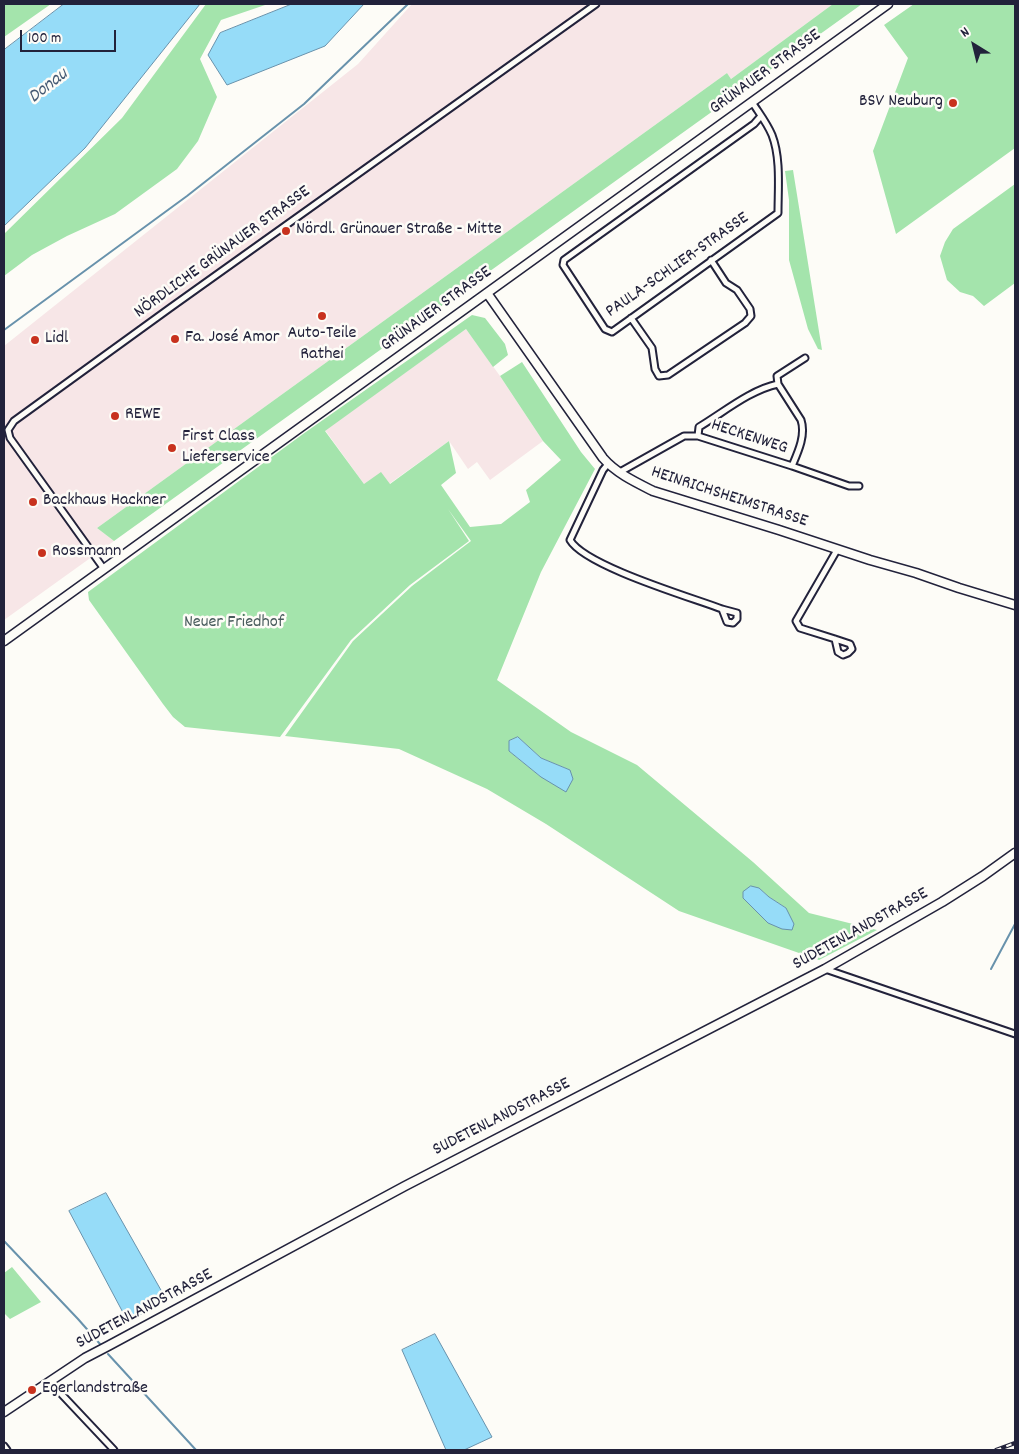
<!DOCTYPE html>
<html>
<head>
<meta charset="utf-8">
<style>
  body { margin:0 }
  #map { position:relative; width:1019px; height:1454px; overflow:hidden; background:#fdfcf7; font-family:Dekko,sans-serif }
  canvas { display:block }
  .frame { position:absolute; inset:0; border:5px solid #22223b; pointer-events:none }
  .north { position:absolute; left:949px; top:20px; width:50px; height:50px; -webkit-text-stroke:4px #fdfcf7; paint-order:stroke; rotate:324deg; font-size:14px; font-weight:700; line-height:20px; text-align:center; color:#22223b }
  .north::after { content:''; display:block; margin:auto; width:18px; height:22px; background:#22223b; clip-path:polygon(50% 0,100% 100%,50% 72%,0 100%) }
  .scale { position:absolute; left:20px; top:30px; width:96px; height:22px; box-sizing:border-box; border:2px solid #22223b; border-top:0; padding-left:6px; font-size:15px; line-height:18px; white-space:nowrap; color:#22223b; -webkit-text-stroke:4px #fdfcf7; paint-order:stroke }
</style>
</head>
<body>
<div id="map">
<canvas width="1019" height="1454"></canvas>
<div class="frame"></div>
<div class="north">N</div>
<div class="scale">100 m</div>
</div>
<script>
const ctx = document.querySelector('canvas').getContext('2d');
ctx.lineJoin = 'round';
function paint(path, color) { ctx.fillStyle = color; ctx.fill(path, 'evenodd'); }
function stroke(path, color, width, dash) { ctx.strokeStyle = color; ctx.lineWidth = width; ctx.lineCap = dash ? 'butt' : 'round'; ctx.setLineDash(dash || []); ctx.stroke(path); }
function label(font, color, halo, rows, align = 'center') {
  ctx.font = font + ' Dekko,sans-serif'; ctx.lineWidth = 5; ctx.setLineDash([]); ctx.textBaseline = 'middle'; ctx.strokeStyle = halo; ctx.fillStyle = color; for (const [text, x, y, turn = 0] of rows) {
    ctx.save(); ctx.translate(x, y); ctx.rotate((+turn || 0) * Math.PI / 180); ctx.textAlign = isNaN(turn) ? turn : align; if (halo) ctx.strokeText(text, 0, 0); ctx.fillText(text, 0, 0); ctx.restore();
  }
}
paint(new Path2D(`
  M412,4H833L731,79L727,73L97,528L114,541L4,620V346L358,64Z
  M466,329L500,376L543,441L490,480L477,462L468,469L449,441L389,484H364L325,430Z`), '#f7e6e7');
paint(new Path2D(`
  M4,4H51L4,37Z
  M206,4H268L221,20L200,59L217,97L198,141L177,169L115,214L67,236L32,255L4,276V234L122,118Z
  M833,4H862L114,541L97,528L727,73L731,79Z
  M914,4H1015V148L896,234L873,151L908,58L884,25Z
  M793,170L822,350L818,349L808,329L789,260V200L785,171Z
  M1015,184V283L984,306L973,296L960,292L947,280L940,256L945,242L953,229Z
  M472,315L485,318L505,344L508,355L493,367L466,329L325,431L364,484L381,472L390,484L449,441L456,473L441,485L470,527L501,524L530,502L526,490L561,460L543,441L500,376L522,362L581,452L595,469L541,572L497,680L571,732L637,765L753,862L809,913L877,930L819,960L679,911L546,824L487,789L399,749L285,736L353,641L412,586L471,541L448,509L469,541L410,585L351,640L280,737L185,727L173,717L163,704L89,600L88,592L303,434ZM518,737L541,758L570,770L541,777L509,751V741ZM759,888L769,897L786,908L756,910L743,898Z
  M12,1267L41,1302L10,1319L4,1313V1273Z`), '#a4e4ac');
const water = new Path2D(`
  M64,4H200L85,148L4,226V50Z
  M292,4H364L325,46L227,85L208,55L220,33Z
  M518,737L541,758L570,770L573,779L566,792L541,777L509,751V741Z
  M751,886L759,888L769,897L786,908L794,924L792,930L782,929L768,923L743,898V892Z
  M106,1193L166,1299L128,1322L69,1211Z
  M435,1334L492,1437L464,1450H446L402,1350Z`);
paint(water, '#96dcf8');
stroke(water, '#6892ac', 1);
stroke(new Path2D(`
  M4,330L187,196L304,104L408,4
  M991,969L1015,924
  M4,1241L78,1319L100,1344
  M108,1354L196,1450`), '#6892ac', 2);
const street = new Path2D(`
  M752,102C759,113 767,123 772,135C781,158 778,189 778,213L612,332L605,329L563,265L564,260L754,124L761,116
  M631,318L652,348L655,369L659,376L668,375L745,323L751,316L750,309L737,290L726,283L711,260
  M778,384L777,376L805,358
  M608,464L603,470L570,540C585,566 690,597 722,609L727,622L733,623L737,619V613L722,609
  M792,466L849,486H859
  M620,472L684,436H698L699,427C724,412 750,390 778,384L801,420C806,435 798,452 792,466L698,436
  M104,569L10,438L8,430L14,421L170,308L596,4
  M835,639L838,652L843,655L848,653L852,649L850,644L835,639L800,628L796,621L837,550
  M825,969L1015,1034
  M50,1382L114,1450
  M4,1446L7,1450`);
const secondary = new Path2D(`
  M487,293L603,458C616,473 635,482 653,491L779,530L870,560L916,573L959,588L1015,605
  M4,641L888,4
  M4,1412L85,1358L108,1346L405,1186L825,969L942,902L983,876L1015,853`);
stroke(street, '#22223b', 9);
stroke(secondary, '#22223b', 11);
stroke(street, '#fdfcf7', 5);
stroke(secondary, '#fdfcf7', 8);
const rail = new Path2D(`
  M996,1450L1015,1443`);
stroke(rail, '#22223b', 4);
stroke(rail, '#fdfcf7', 2, [5.5]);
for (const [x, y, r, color] of [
  [953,103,5,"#c8321e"],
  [286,231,5,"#c8321e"],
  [322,316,5,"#c8321e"],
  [175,339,5,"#c8321e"],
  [35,340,5,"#c8321e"],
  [115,416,5,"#c8321e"],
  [172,448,5,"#c8321e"],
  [33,502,5,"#c8321e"],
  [42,553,5,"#c8321e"],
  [32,1390,5,"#c8321e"]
]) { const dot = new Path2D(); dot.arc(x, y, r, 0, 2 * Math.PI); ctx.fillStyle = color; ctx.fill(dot); stroke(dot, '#fdfcf7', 2); }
label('18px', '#22223b', '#fdfcf7', [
  ["GRÜNAUER STRASSE",766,73,-36],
  ["NÖRDLICHE GRÜNAUER STRASSE",223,253,-36],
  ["PAULA-SCHLIER-STRASSE",678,266,-35],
  ["GRÜNAUER STRASSE",437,310,-36],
  ["HECKENWEG",749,438,18],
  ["HEINRICHSHEIMSTRASSE",729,498,18],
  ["SUDETENLANDSTRASSE",861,930,-29],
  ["SUDETENLANDSTRASSE",502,1118,-27],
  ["SUDETENLANDSTRASSE",145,1310,-28]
]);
label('18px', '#22223b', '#fdfcf7', [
  ["BSV Neuburg",943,103,"right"],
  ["Nördl. Grünauer Straße - Mitte",296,231],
  ["Auto-Teile",322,335,"center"],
  ["Rathei",322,356,"center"],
  ["Fa. José Amor",185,339],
  ["Lidl",45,340],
  ["REWE",125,416],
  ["First Class",182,438],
  ["Lieferservice",182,459],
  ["Backhaus Hackner",43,502],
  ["Rossmann",52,553],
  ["Egerlandstraße",42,1390]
], 'left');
label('18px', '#495c5d', '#fdfcf7', [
  ["Neuer Friedhof",234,624]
]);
label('italic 19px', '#455a74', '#fdfcf7', [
  ["Donau",49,87,-38]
]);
</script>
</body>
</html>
